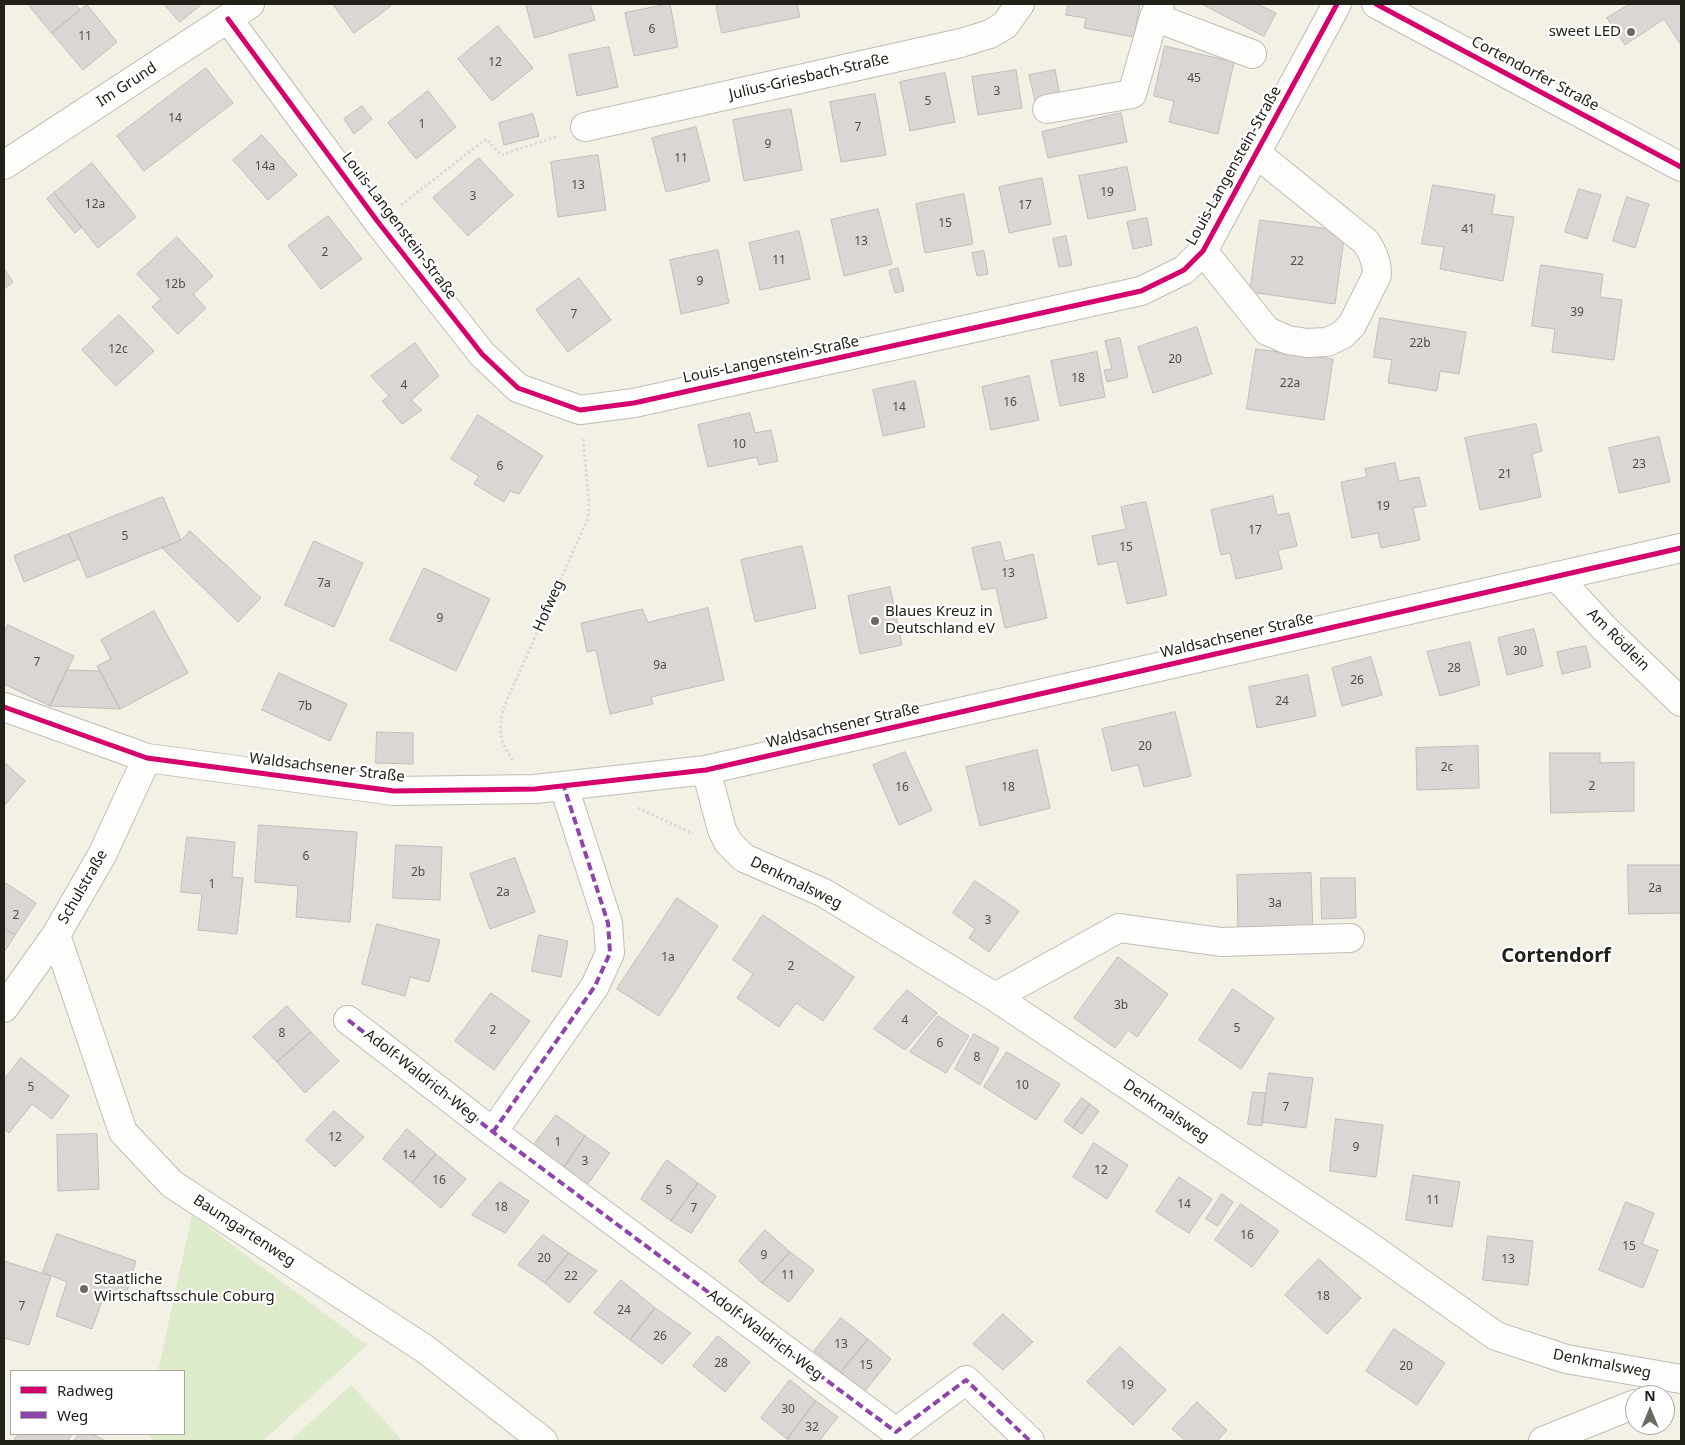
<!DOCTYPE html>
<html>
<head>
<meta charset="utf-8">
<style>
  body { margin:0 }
  #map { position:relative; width:1685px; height:1445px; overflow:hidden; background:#f3f0e6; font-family:"Noto Sans",sans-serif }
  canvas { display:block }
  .frame { position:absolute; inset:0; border:5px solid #222119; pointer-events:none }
  .legend { position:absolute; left:10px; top:1370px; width:175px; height:65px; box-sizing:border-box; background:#fff; border:1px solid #a7a6a3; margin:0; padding:6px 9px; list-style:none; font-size:15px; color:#222119 }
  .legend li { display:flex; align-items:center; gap:10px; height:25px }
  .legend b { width:25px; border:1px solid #a7a6a3 }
  .north { position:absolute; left:1625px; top:1385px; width:50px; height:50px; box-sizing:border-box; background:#fff; border:1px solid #a7a6a3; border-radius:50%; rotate:0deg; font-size:14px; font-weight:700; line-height:20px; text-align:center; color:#222119 }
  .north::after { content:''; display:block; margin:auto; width:18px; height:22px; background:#6b6961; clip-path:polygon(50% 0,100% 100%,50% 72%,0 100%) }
</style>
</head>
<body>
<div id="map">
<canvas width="1685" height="1445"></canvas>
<div class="frame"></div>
<ul class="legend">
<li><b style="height:6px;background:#d6006c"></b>Radweg</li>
<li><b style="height:6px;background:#8e44ad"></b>Weg</li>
</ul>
<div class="north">N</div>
</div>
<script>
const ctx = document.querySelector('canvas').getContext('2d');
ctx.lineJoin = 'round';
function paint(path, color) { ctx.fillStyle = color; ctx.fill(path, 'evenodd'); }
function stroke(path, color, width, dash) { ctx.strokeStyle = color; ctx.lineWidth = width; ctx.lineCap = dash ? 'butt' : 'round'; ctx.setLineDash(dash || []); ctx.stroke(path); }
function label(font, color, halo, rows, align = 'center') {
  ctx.font = font + ' "Noto Sans",sans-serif'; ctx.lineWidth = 4.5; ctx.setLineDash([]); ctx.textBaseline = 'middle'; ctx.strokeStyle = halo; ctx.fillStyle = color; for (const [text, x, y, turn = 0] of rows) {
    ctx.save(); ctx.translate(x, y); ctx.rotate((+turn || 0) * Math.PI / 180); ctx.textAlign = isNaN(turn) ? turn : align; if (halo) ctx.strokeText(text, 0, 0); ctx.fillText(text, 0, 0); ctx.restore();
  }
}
paint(new Path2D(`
  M192,1215L367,1345L263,1441H154L147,1434H184V1371H158Z
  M351,1385L403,1441H290Z`), '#ddebca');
const building = new Path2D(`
  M28,4H75L80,10L52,33Z
  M164,4H202L180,22Z
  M333,4H389L391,6L354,33Z
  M526,4H590L595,20L535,38Z
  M670,4L678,47L634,56L625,13Z
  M716,4H797L800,17L722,33Z
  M1068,4H1140L1134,37L1084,28L1086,18L1066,15Z
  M1202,4H1257L1276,13L1264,36Z
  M1630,4H1681V45L1664,19L1625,45L1607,18Z
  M87,5L117,42L83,70L52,33Z
  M498,26L533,68L492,101L458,59Z
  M1165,46L1234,62L1218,134L1169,122L1174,101L1154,96Z
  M609,47L618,87L577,96L569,55Z
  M206,68L233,103L144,171L117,136Z
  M1016,70L1022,108L978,115L972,77Z
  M1055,70L1060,96L1035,101L1029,75Z
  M945,73L955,122L910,131L900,82Z
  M428,91L456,127L416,159L388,123Z
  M875,94L886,155L841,162L830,102Z
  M362,106L372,119L354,134L344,119Z
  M791,109L802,170L744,181L733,120Z
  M1121,113L1127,142L1048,158L1042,132Z
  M533,114L539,136L504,145L499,123Z
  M696,127L710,181L666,192L652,138Z
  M262,135L297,175L268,200L233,160Z
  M598,155L606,210L558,217L551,162Z
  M479,158L513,195L468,236L433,198Z
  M92,163L136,217L98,248L54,193Z
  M1127,167L1136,210L1088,219L1079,176Z
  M1042,178L1051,224L1009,233L999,187Z
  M1433,185L1495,195L1492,214L1514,217L1503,281L1440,269L1444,247L1422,244Z
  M1579,189L1601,195L1587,239L1565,232Z
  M54,193L82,227L75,233L47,199Z
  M964,194L973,244L925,253L916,204Z
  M1627,197L1649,204L1635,248L1613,241Z
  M878,209L892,264L844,276L831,220Z
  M328,216L362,259L321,289L288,246Z
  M1147,218L1152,245L1133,249L1127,222Z
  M1260,220L1345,231L1335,304L1250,292Z
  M799,231L810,279L760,290L749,243Z
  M1066,236L1072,265L1059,267L1053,239Z
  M177,237L213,276L193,294L206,308L178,334L152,307L161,299L137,274Z
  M718,250L729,303L681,314L670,260Z
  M984,251L988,274L977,276L972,253Z
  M1541,265L1603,274L1600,297L1622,300L1614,360L1552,352L1555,329L1532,326Z
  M898,268L904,291L895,293L889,271Z
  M4,269L13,282L4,289Z
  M579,278L611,320L568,352L536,310Z
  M119,315L154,351L116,386L82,350Z
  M1380,318L1466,332L1459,374L1440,371L1437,391L1388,383L1392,360L1374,357Z
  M1197,327L1212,374L1153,393L1138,347Z
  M1120,338L1128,377L1107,382L1104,370L1112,369L1105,341Z
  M415,343L439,376L411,400L422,410L402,424L382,401L389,396L371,376Z
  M1256,349L1333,359L1324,420L1247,409Z
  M1097,352L1105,397L1060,406L1051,361Z
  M1029,376L1039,420L991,430L982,387Z
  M915,381L925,427L883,436L873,390Z
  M750,413L755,433L771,430L778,461L759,465L757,457L708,467L698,425Z
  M478,415L543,456L519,494L510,491L504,502L474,484L479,476L451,459Z
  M1536,424L1542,451L1532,454L1541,497L1480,510L1465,438Z
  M1659,437L1670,482L1619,493L1609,448Z
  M1395,463L1399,481L1419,477L1426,506L1413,508L1420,540L1381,548L1378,533L1352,538L1341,482L1367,477L1365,469Z
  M1273,496L1277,515L1289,513L1297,546L1278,550L1282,569L1236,579L1230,553L1221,555L1211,510Z
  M163,497L181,540L87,578L69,534Z
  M1146,502L1167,595L1127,604L1117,561L1098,565L1092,536L1126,529L1121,507Z
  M190,531L261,598L238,622L162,548L181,540Z
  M69,534L79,559L24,582L14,556Z
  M314,541L363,563L334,627L285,605Z
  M1000,542L1005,561L1033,554L1047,618L1005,628L996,588L982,590L972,548Z
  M802,546L816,608L755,622L741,560Z
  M424,568L490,599L456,671L390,640Z
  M890,587L902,645L860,654L848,596Z
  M708,608L724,680L651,697L653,704L610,714L596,650L587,652L581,623L642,609L648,622Z
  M154,611L188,673L120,709L97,666L111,659L101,640Z
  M8,625L74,656L50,706L4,684V634Z
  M1534,629L1543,666L1507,675L1498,638Z
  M1470,642L1480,685L1440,696L1427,652Z
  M1586,646L1591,667L1562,674L1557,652Z
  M1371,657L1382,695L1342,706L1332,668Z
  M67,670L100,671L120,709L50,706Z
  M279,673L347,704L330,741L262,710Z
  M1308,675L1316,716L1257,728L1249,687Z
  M1175,712L1191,776L1144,787L1138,765L1112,771L1102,729Z
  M377,732L413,733V764L376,763Z
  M1478,746L1479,788L1417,790L1416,748Z
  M1037,750L1050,808L980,826L966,767Z
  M905,752L932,810L899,825L873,765Z
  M1550,753H1600V763L1634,762V811L1551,813Z
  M4,762L25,781L4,806Z
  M259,825L357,832L350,922L296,917L298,886L255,882Z
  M187,837L235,842L232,877L243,878L237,934L198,930L202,894L181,892Z
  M396,845L442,847L440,900L393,898Z
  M515,858L535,912L490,929L470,874Z
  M1628,865H1681V913L1629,914Z
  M1311,873L1313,933L1238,935L1237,875Z
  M1321,878H1355L1356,918L1322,919Z
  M975,881L1019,911L989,952L969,938L975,929L953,913Z
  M4,882L36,903L15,935L4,928Z
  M677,898L718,926L659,1016L617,989Z
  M763,915L854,977L823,1021L796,1003L779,1027L737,998L753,974L733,960Z
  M377,924L440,940L429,982L410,977L405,996L362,984Z
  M4,928L15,935L4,952Z
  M539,935L568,941L561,977L532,971Z
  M1118,957L1168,994L1137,1037L1128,1030L1115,1048L1074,1018Z
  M1233,989L1274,1018L1241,1069L1199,1040Z
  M907,990L937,1013L905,1050L874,1029Z
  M491,993L530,1021L494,1070L455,1041Z
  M287,1006L311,1032L277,1062L253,1037Z
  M938,1016L969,1036L946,1073L910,1052Z
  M311,1032L339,1061L305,1093L277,1062Z
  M974,1034L999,1048L980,1085L955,1069Z
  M1007,1052L1060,1084L1036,1120L984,1087Z
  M21,1058L69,1096L52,1119L32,1104L9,1133L4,1129V1080Z
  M1269,1073L1313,1078L1306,1128L1262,1122Z
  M1253,1092L1266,1093L1262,1126L1248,1124Z
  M1082,1098L1090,1104L1073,1128L1064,1121Z
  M1090,1104L1099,1111L1082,1134L1073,1128Z
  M334,1111L364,1137L335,1167L306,1140Z
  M556,1115L585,1136L561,1172L530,1150Z
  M1336,1119L1383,1125L1376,1177L1330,1171Z
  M407,1129L436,1154L412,1183L383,1159Z
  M97,1134L99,1189L58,1191L57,1135Z
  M585,1136L610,1153L585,1188L561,1172Z
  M1094,1143L1128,1165L1107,1199L1073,1177Z
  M436,1154L466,1179L441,1208L412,1183Z
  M667,1160L698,1183L671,1221L641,1199Z
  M1413,1175L1460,1182L1452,1227L1406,1220Z
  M1179,1177L1212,1199L1189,1233L1156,1212Z
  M500,1182L529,1201L505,1233L472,1215Z
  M698,1183L716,1196L691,1233L671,1221Z
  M1222,1194L1233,1202L1218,1226L1206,1219Z
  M1626,1202L1654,1213L1642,1244L1658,1250L1643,1288L1599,1270Z
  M1241,1204L1279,1231L1252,1267L1215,1240Z
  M765,1230L790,1252L762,1283L739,1261Z
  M57,1234L136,1261L125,1298L105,1292L92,1329L56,1316L67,1282L43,1272Z
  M543,1235L569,1253L545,1283L518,1265Z
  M1488,1236L1533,1241L1528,1285L1483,1280Z
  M790,1252L814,1270L789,1302L762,1283Z
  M569,1253L597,1271L569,1303L545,1283Z
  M1319,1259L1361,1298L1327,1334L1285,1295Z
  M4,1261L51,1276L29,1345L4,1338Z
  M621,1280L655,1308L630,1340L594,1313Z
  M655,1308L691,1333L662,1364L630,1340Z
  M1003,1314L1033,1342L1003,1370L973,1344Z
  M841,1318L868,1339L841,1372L814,1351Z
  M1394,1329L1445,1363L1417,1405L1366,1371Z
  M718,1336L750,1362L725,1392L693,1366Z
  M868,1339L891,1359L864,1392L841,1372Z
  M1120,1347L1166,1390L1133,1425L1087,1382Z
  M790,1380L816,1401L787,1439L761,1418Z
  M816,1401L838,1417L819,1441H790L787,1439Z
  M1197,1402L1227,1430L1217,1441H1186L1172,1429Z
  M18,1434H72L68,1441H14Z
  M79,1434H92L106,1441H74Z`);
paint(building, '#dbd6d3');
stroke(building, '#c1bcb9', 1);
const minor = new Path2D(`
  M1376,4L1681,167
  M1154,17L1252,54
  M228,19L378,222L482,354L518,388L580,410L634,403L1141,291L1184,270L1203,251L1337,4
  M1047,109L1132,94L1154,17L1160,4
  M585,127L961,43L990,34L1005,25L1020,4
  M4,165L250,4
  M1203,251L1267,331L1288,340L1307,343L1327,342L1342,335L1352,325L1377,275C1377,262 1373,253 1366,242L1257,154
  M1556,576L1604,628L1681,702
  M4,707L147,758L394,791L535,789L706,770L1681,548
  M706,770L722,830L728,842L744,858L824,893L995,997L1366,1244L1496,1336L1566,1359L1681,1379
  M56,935L123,1132L172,1184L425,1349L543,1441
  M995,997L1119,928L1221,942L1350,938
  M4,1008L56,935L102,855L147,758
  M348,1020L493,1132L896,1432L966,1380L1030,1441
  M493,1132L595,986L610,953L608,923L564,787
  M1543,1441L1635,1404`);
stroke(minor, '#c0bdb6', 30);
stroke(new Path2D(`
  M401,205L486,139L501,155L559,136
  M513,760C498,740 499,731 503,709L588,518L589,503L583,438
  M638,808L693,834`), '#dbdad7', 3, [2.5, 2.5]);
stroke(minor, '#fdfdfb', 28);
stroke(new Path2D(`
  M348,1020L493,1132L896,1432L966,1380L1030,1441
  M493,1132L595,986L610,953L608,923L564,787`), '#8e44ad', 4, [8, 4]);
stroke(new Path2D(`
  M1376,4L1681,167
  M228,19L378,222L482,354L518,388L580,410L634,403L1141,291L1184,270L1203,251L1337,4
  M4,707L147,758L394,791L535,789L706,770L1681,548`), '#d6006c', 5);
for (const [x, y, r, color] of [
  [1631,32,5,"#6b6961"],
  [875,621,5,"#6b6961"],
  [84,1289,5,"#6b6961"]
]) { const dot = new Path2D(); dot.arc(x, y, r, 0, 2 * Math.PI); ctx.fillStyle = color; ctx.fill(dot); stroke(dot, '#fff', 2); }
label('12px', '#504e48', null, [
  ["6",652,30],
  ["11",85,37],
  ["12",495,63],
  ["45",1194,79],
  ["3",997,92],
  ["5",928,102],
  ["14",175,119],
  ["1",422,125],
  ["7",858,128],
  ["9",768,145],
  ["11",681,159],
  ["14a",265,167],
  ["13",578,186],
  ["19",1107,193],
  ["3",473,197],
  ["12a",95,205],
  ["17",1025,206],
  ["15",945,224],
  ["41",1468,230],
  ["13",861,242],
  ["2",325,253],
  ["11",779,261],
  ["22",1297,262],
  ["9",700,282],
  ["12b",175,285],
  ["39",1577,313],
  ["7",574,315],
  ["22b",1420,344],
  ["12c",118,350],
  ["20",1175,360],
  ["18",1078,379],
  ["22a",1290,384],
  ["4",404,386],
  ["16",1010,403],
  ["14",899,408],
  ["10",739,445],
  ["23",1639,465],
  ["6",500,467],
  ["21",1505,475],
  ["19",1383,507],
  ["17",1255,531],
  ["5",125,537],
  ["15",1126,548],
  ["13",1008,574],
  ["7a",324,584],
  ["9",440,619],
  ["30",1520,652],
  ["7",37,663],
  ["9a",660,666],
  ["28",1454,669],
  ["26",1357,681],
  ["24",1282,702],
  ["7b",305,707],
  ["20",1145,747],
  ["2c",1447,768],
  ["2",1592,787],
  ["16",902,788],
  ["18",1008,788],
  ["6",306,857],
  ["2b",418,873],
  ["1",212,885],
  ["2a",1655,889],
  ["2a",503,893],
  ["3a",1275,904],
  ["2",16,916],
  ["3",988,921],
  ["1a",668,958],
  ["2",791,967],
  ["3b",1121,1006],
  ["4",905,1021],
  ["5",1237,1029],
  ["2",493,1031],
  ["8",282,1034],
  ["6",940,1044],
  ["8",977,1058],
  ["10",1022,1086],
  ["5",31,1088],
  ["7",1286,1108],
  ["12",335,1138],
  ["1",558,1143],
  ["9",1356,1148],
  ["14",409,1156],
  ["3",585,1162],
  ["12",1101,1171],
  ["16",439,1181],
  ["5",669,1191],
  ["11",1433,1201],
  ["14",1184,1205],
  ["18",501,1208],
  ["7",694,1209],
  ["16",1247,1236],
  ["15",1629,1247],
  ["9",764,1256],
  ["20",544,1259],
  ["13",1508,1260],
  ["11",788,1276],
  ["22",571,1277],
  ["18",1323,1297],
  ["7",22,1307],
  ["24",624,1311],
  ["26",660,1337],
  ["13",841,1345],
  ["28",721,1364],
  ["15",866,1366],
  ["20",1406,1367],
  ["19",1127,1386],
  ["30",788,1410],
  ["32",812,1428]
]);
label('15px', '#222119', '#fff', [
  ["sweet LED",1621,32,"right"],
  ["Blaues Kreuz in",885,612],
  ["Deutschland eV",885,629],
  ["Staatliche",94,1280],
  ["Wirtschaftsschule Coburg",94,1297]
], 'left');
label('15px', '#222119', '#fff', [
  ["Cortendorfer Straße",1535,74,28],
  ["Julius-Griesbach-Straße",809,77,-13],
  ["Im Grund",127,85,-33],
  ["Louis-Langenstein-Straße",1234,166,-61],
  ["Louis-Langenstein-Straße",399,226,53],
  ["Louis-Langenstein-Straße",771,360,-12],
  ["Hofweg",549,606,-66],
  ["Waldsachsener Straße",1237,636,-13],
  ["Am Rödlein",1618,640,45],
  ["Waldsachsener Straße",843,726,-13],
  ["Waldsachsener Straße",327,768,7],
  ["Denkmalsweg",796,883,26],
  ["Schulstraße",83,887,-60],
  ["Adolf-Waldrich-Weg",421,1076,38],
  ["Denkmalsweg",1166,1111,34],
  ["Baumgartenweg",244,1231,33],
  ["Adolf-Waldrich-Weg",765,1335,37],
  ["Denkmalsweg",1602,1364,11]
]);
label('bold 20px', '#222119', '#fff', [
  ["Cortendorf",1556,956]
]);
</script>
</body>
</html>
